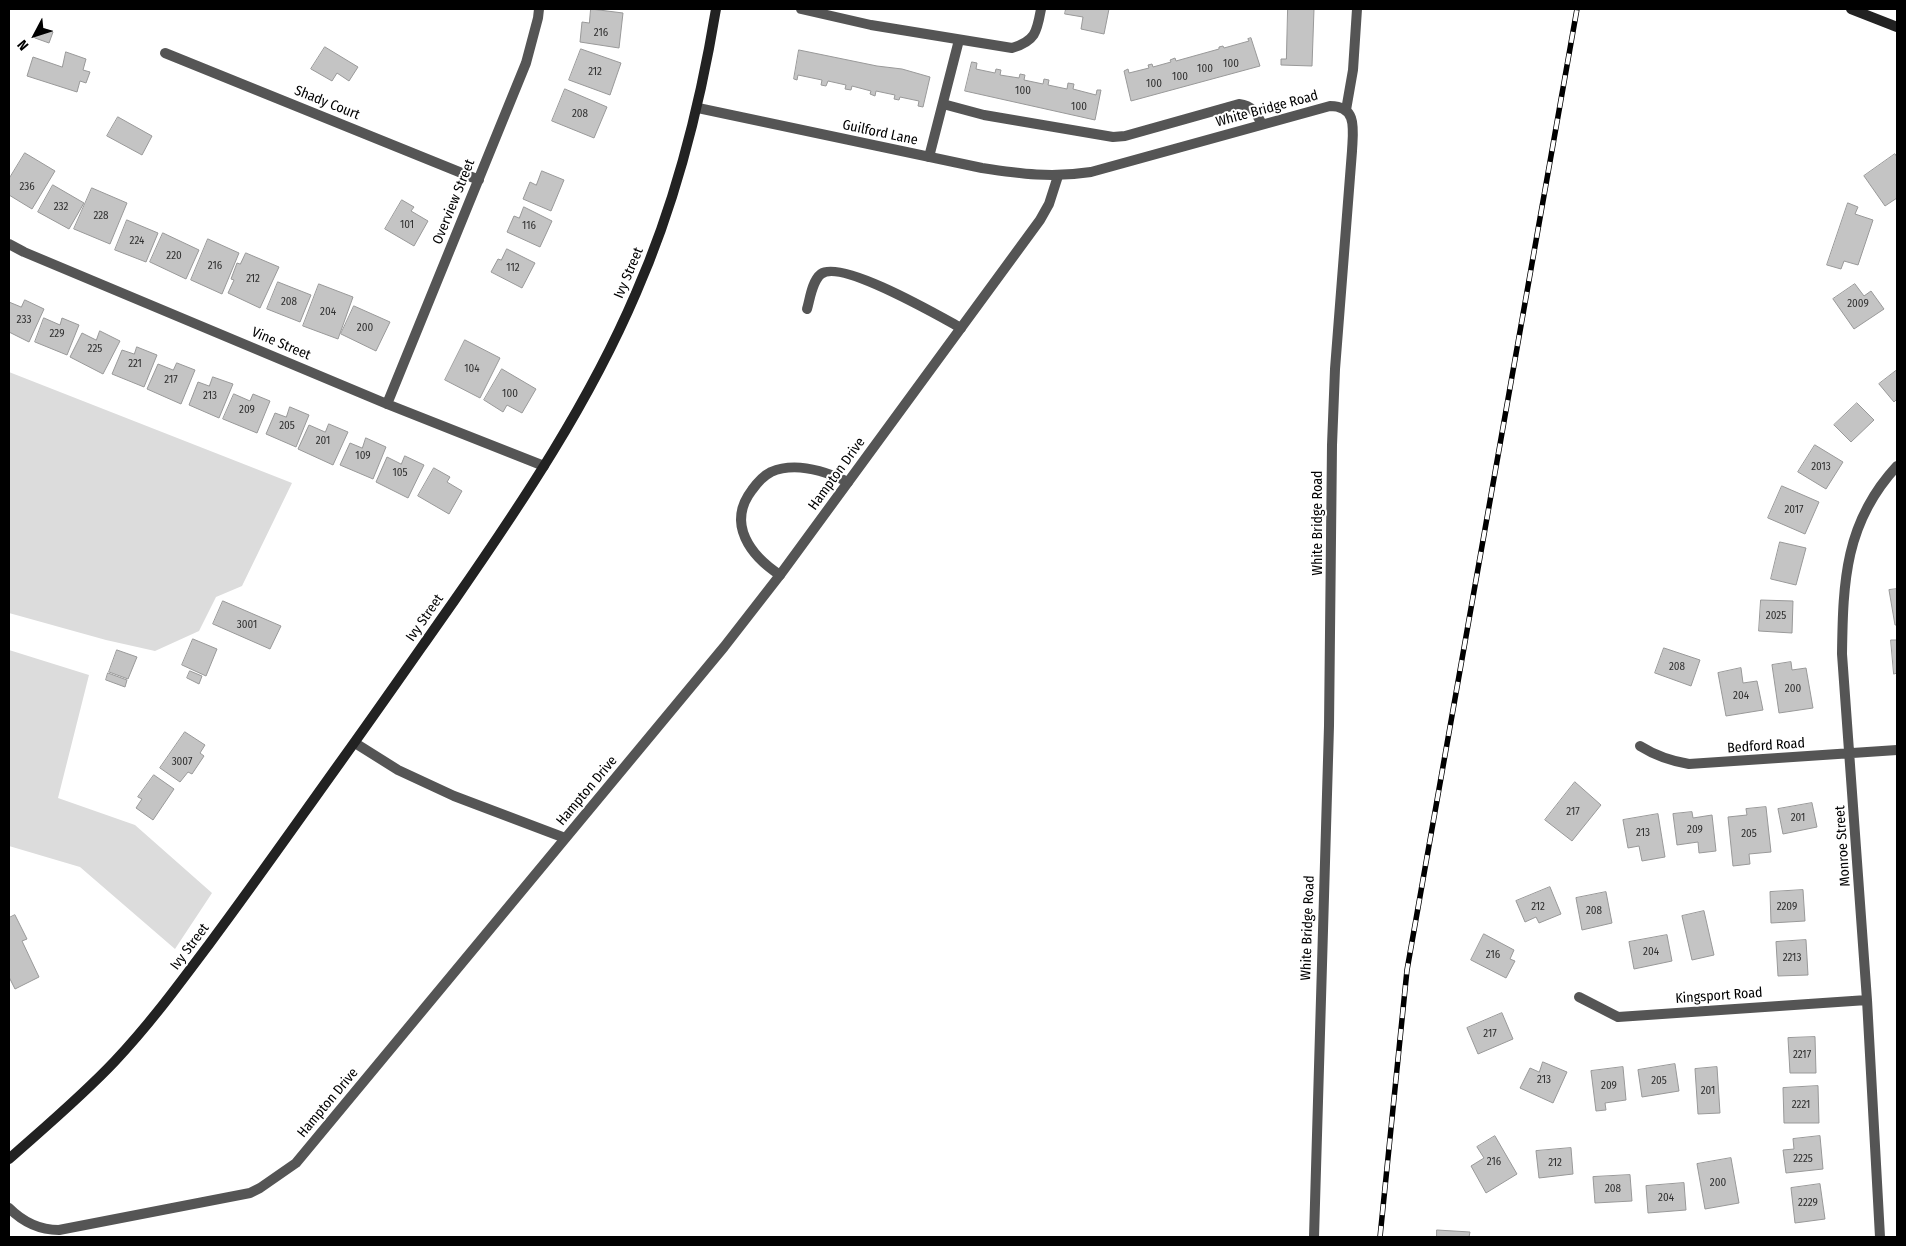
<!DOCTYPE html>
<html>
<head>
<meta charset="utf-8">
<style>
  body { margin:0 }
  #map { position:relative; width:1906px; height:1246px; overflow:hidden; background:#fff; font-family:"Fira Sans Condensed",sans-serif }
  canvas { display:block }
  .frame { position:absolute; inset:0; border:10px solid #000; pointer-events:none }
  .north { position:absolute; left:10px; top:10px; width:50px; height:50px; -webkit-text-stroke:4px #fff; paint-order:stroke; rotate:230deg; font-size:14px; font-weight:700; line-height:20px; text-align:center; color:#000 }
  .north::after { content:''; display:block; margin:auto; width:18px; height:22px; background:#000; clip-path:polygon(50% 0,100% 100%,50% 72%,0 100%) }
</style>
</head>
<body>
<div id="map">
<canvas width="1906" height="1246"></canvas>
<div class="frame"></div>
<div class="north">N</div>
</div>
<script>
const ctx = document.querySelector('canvas').getContext('2d');
ctx.lineJoin = 'round';
function paint(path, color) { ctx.fillStyle = color; ctx.fill(path, 'evenodd'); }
function stroke(path, color, width, dash) { ctx.strokeStyle = color; ctx.lineWidth = width; ctx.lineCap = dash ? 'butt' : 'round'; ctx.setLineDash(dash || []); ctx.stroke(path); }
function label(font, color, halo, rows, align = 'center') {
  ctx.font = font + ' "Fira Sans Condensed",sans-serif'; ctx.lineWidth = 4; ctx.setLineDash([]); ctx.textBaseline = 'middle'; ctx.strokeStyle = halo; ctx.fillStyle = color; for (const [text, x, y, turn = 0] of rows) {
    ctx.save(); ctx.translate(x, y); ctx.rotate((+turn || 0) * Math.PI / 180); ctx.textAlign = isNaN(turn) ? turn : align; if (halo) ctx.strokeText(text, 0, 0); ctx.fillText(text, 0, 0); ctx.restore();
  }
}
paint(new Path2D(`
  M9,372L292,483L242,586L216,597L199,631L155,651L106,640L9,613Z
  M9,650L89,675L58,798L135,825L212,893L175,949L80,867L9,846Z`), '#dcdcdc');
const building = new Path2D(`
  M591,9L623,13L619,48L580,42L582,22L589,23Z
  M1066,9H1109L1104,34L1081,29L1083,17L1065,14Z
  M1288,9H1314L1312,66L1281,65V59H1286Z
  M39,27L53,32L49,43L35,38Z
  M1251,38L1260,66L1131,101L1124,71L1128,69L1129,73L1149,68L1148,65L1152,64L1153,67L1171,62L1170,60L1175,58L1176,61L1219,49V47L1223,46L1224,48L1249,41L1248,39Z
  M325,47L358,67L349,81L337,73L332,81L311,69Z
  M581,49L621,63L610,95L569,80Z
  M799,50L877,66L902,69L930,77L923,107L918,106L919,101L900,97L899,100L894,99L895,95L876,91L875,96L870,94L871,91L852,86L851,90L845,89L846,85L828,81L826,86L821,85L822,80L798,75L797,80L794,79Z
  M66,52L86,59L83,70L90,72L86,83L80,81L77,92L27,76L33,57L62,67Z
  M972,62L977,63L976,69L995,73L996,69L1001,70L1000,75L1019,78L1020,74L1025,75L1024,80L1043,84L1044,79L1049,80L1048,85L1067,89L1068,83L1074,84L1073,89L1096,95L1097,90H1101L1095,120L965,91Z
  M565,89L607,107L594,138L552,121Z
  M118,117L152,136L142,155L107,136Z
  M25,153L55,171L32,209L9,195V179Z
  M1895,154L1897,157V198L1885,206L1864,176Z
  M542,171L564,180L551,211L523,199L530,182L536,185Z
  M53,185L84,203L69,229L38,212Z
  M92,188L127,203L110,244L74,229Z
  M402,200L414,207L411,211L428,221L414,246L385,229Z
  M1848,203L1858,207L1855,214L1873,220L1858,265L1844,261L1841,269L1827,265Z
  M524,207L552,221L540,247L507,232L514,216L519,218Z
  M127,220L158,233L146,262L115,250Z
  M163,233L199,250L186,279L150,262Z
  M208,239L239,253L222,294L191,280Z
  M507,249L535,263L522,288L491,272L498,259L501,260Z
  M246,253L279,267L260,308L228,293L234,280L231,279L237,263L240,264Z
  M278,282L311,295L300,322L267,309Z
  M319,284L353,297L338,339L303,326Z
  M1855,284L1864,296L1871,291L1884,309L1854,329L1833,299Z
  M25,300L44,309L29,342L9,332V302L21,307Z
  M354,306L390,322L376,351L341,334Z
  M44,318L60,325L62,318L79,325L67,355L35,342Z
  M100,331L120,341L103,374L70,357L82,333L96,340Z
  M465,340L500,358L480,398L445,380Z
  M137,347L157,355L144,387L112,374L122,350L134,354Z
  M177,363L195,370L181,404L147,389L158,364L173,370Z
  M502,369L536,389L522,413L507,405L503,412L484,400Z
  M1897,370V399L1894,402L1879,384Z
  M213,377L233,384L219,418L189,405L198,382L209,386Z
  M234,394L250,401L253,394L270,401L257,433L223,419Z
  M1857,403L1874,420L1851,442L1834,425Z
  M290,407L309,415L296,447L266,434L275,413L286,417Z
  M329,424L348,432L333,465L298,449L309,425L325,432Z
  M366,438L386,447L373,479L340,465L350,443L362,448Z
  M1815,445L1843,462L1826,489L1798,472Z
  M405,456L424,465L408,498L376,482L387,457L401,464Z
  M434,468L450,477L447,482L462,491L449,514L418,496Z
  M1782,486L1819,502L1805,534L1768,518Z
  M1780,542L1806,548L1796,585L1771,579Z
  M1897,589V625H1895L1889,590Z
  M1761,600L1793,601L1792,633L1759,631Z
  M223,601L281,626L270,649L213,624Z
  M193,639L217,649L206,676L182,665Z
  M1891,640H1897V673L1894,674Z
  M1664,648L1700,660L1691,686L1655,673Z
  M117,650L137,657L128,679L109,672Z
  M1791,662L1792,670L1806,668L1813,708L1779,713L1772,665Z
  M1741,668L1743,683L1757,681L1763,710L1726,716L1718,673Z
  M190,671L202,676L199,684L187,678Z
  M108,673L127,680L125,687L106,680Z
  M185,732L205,745L200,753L204,756L192,774L188,772L180,782L160,768Z
  M154,775L174,789L153,820L136,808L142,799L138,797Z
  M1575,782L1601,805L1572,841L1545,820Z
  M1812,803L1817,827L1783,834L1778,809Z
  M1766,807L1771,852L1749,854L1750,864L1733,866L1728,817L1747,815L1746,809Z
  M1692,812L1693,818L1712,815L1716,851L1699,853L1698,842L1677,845L1673,814Z
  M1658,814L1665,857L1642,861L1639,846L1628,848L1623,820Z
  M1550,887L1561,914L1539,923L1536,917L1525,922L1516,901Z
  M1803,890L1805,921L1771,923L1770,892Z
  M1606,892L1612,923L1582,930L1576,898Z
  M1704,911L1714,955L1692,960L1682,916Z
  M15,915L27,939L22,941L39,977L15,989L9,977V918Z
  M1484,934L1514,950L1510,959L1515,961L1506,978L1471,960Z
  M1667,935L1672,961L1634,969L1629,942Z
  M1806,940L1808,975L1778,976L1776,942Z
  M1502,1013L1513,1039L1478,1054L1467,1028Z
  M1815,1037L1816,1073H1790L1788,1038Z
  M1543,1062L1567,1072L1553,1103L1520,1088L1530,1068L1539,1072Z
  M1675,1064L1679,1091L1642,1097L1638,1070Z
  M1623,1067L1626,1100L1605,1103L1606,1110L1596,1111L1591,1071Z
  M1717,1067L1720,1113L1698,1114L1695,1069Z
  M1818,1086L1819,1123H1784L1783,1088Z
  M1495,1136L1517,1174L1486,1193L1471,1166L1484,1158L1477,1147Z
  M1820,1136L1823,1169L1786,1173L1783,1150L1794,1149L1793,1139Z
  M1571,1148L1573,1174L1539,1178L1536,1151Z
  M1731,1158L1739,1203L1705,1209L1697,1164Z
  M1630,1175L1632,1201L1595,1203L1593,1177Z
  M1684,1183L1686,1210L1648,1213L1646,1186Z
  M1820,1184L1825,1219L1795,1223L1791,1188Z
  M1437,1230L1470,1232L1469,1237H1437Z`);
paint(building, '#c4c4c4');
stroke(building, '#999', 1);
stroke(new Path2D(`
  M801,9L871,25L1012,48C1036,41 1037,31 1041,9
  M943,104L984,115L1113,137L1125,136L1239,104C1253,106 1256,113 1262,124
  M1346,110L1353,70L1357,9
  M929,157L959,40
  M807,309C810,299 812,281 821,274C841,259 939,316 961,328
  M780,575C751,556 726,524 752,490C757,483 763,476 771,472C796,461 825,471 848,482
  M355,743L398,770L454,796L565,838`), '#555', 10);
stroke(new Path2D(`
  M165,53L479,180
  M9,244L24,252L387,404L544,466
  M387,404L526,63L538,18L539,9
  M1640,746C1656,756 1671,761 1689,764L1897,750
  M1579,997L1618,1017L1867,1000
  M9,1208C23,1222 39,1230 59,1230L250,1193L260,1188L296,1163L724,647L780,575L1040,220L1049,204L1058,176
  M1880,1237L1867,1000L1842,654C1843,581 1845,522 1897,466`), '#555', 10);
stroke(new Path2D(`
  M698,108L982,168C1021,174 1052,178 1091,172L1330,106C1358,106 1353,130 1352,151L1335,369L1332,445L1329,726L1314,1237`), '#555', 10);
stroke(new Path2D(`
  M1851,9L1897,27
  M9,1159C45,1127 82,1096 115,1061C150,1024 180,983 210,943C254,884 296,824 339,764C378,710 416,655 454,601C522,503 589,403 636,293C676,202 700,106 716,9`), '#222', 10);
const rail = new Path2D(`
  M1380,1237L1407,970L1577,9`);
stroke(rail, '#000', 5.5);
stroke(rail, '#fff', 4, [11]);
label('11px', '#313131', null, [
  ["216",601,33],
  ["100",1231,64],
  ["100",1205,69],
  ["212",595,72],
  ["100",1180,77],
  ["100",1154,84],
  ["100",1023,91],
  ["100",1079,107],
  ["208",580,114],
  ["236",27,187],
  ["232",61,207],
  ["228",101,216],
  ["101",407,225],
  ["116",529,226],
  ["224",137,241],
  ["220",174,256],
  ["216",215,266],
  ["112",513,268],
  ["212",253,279],
  ["208",289,302],
  ["2009",1858,304],
  ["204",328,312],
  ["233",24,320],
  ["200",365,328],
  ["229",57,334],
  ["225",95,349],
  ["221",135,364],
  ["104",472,369],
  ["217",171,380],
  ["100",510,394],
  ["213",210,396],
  ["209",247,410],
  ["205",287,426],
  ["201",323,441],
  ["109",363,456],
  ["2013",1821,467],
  ["105",400,473],
  ["2017",1794,510],
  ["2025",1776,616],
  ["3001",247,625],
  ["208",1677,667],
  ["200",1793,689],
  ["204",1741,696],
  ["3007",182,762],
  ["217",1573,812],
  ["201",1798,818],
  ["209",1695,830],
  ["213",1643,833],
  ["205",1749,834],
  ["212",1538,907],
  ["2209",1787,907],
  ["208",1594,911],
  ["204",1651,952],
  ["216",1493,955],
  ["2213",1792,958],
  ["217",1490,1034],
  ["2217",1802,1055],
  ["213",1544,1080],
  ["205",1659,1081],
  ["209",1609,1086],
  ["201",1708,1091],
  ["2221",1801,1105],
  ["2225",1803,1159],
  ["216",1494,1162],
  ["212",1555,1163],
  ["200",1718,1183],
  ["208",1613,1189],
  ["204",1666,1198],
  ["2229",1808,1203]
]);
label('14px', '#000', '#fff', [
  ["Shady Court",327,103,22],
  ["White Bridge Road",1267,109,-15],
  ["Guilford Lane",880,133,12],
  ["Overview Street",454,202,-68],
  ["Ivy Street",629,273,-67],
  ["Vine Street",281,344,23],
  ["Hampton Drive",837,474,-54],
  ["White Bridge Road",1318,523,-90],
  ["Ivy Street",425,618,-55],
  ["Bedford Road",1766,746,-4],
  ["Hampton Drive",587,791,-50],
  ["Monroe Street",1843,846,-94],
  ["White Bridge Road",1308,928,-88],
  ["Ivy Street",190,947,-53],
  ["Kingsport Road",1719,996,-4],
  ["Hampton Drive",328,1103,-50]
]);
</script>
</body>
</html>
